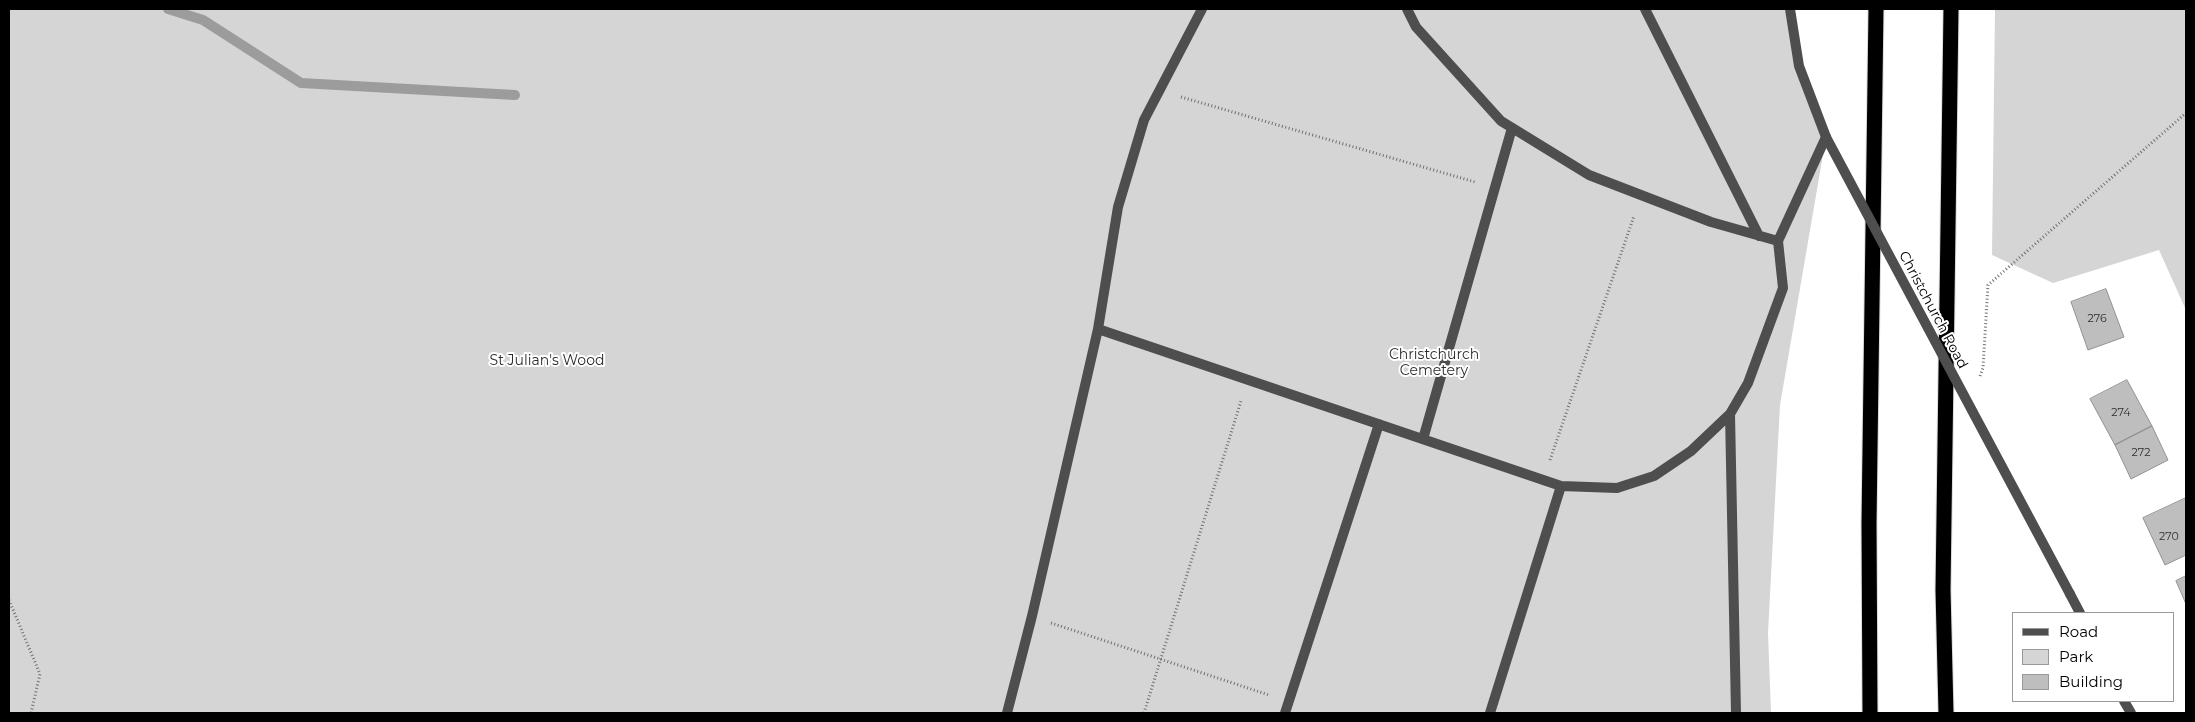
<!DOCTYPE html>
<html>
<head>
<meta charset="utf-8">
<style>
  body { margin:0 }
  #map { position:relative; width:2195px; height:722px; overflow:hidden; background:#fff; font-family:Montserrat,sans-serif }
  canvas { display:block }
  .frame { position:absolute; inset:0; border:10px solid #000; pointer-events:none }
  .legend { position:absolute; left:2012px; top:612px; width:162px; height:90px; box-sizing:border-box; background:#fff; border:1px solid #999; margin:0; padding:6px 9px; list-style:none; font-size:15px; color:#000 }
  .legend li { display:flex; align-items:center; gap:10px; height:25px }
  .legend b { width:25px; border:1px solid #999 }
</style>
</head>
<body>
<div id="map">
<canvas width="2195" height="722"></canvas>
<div class="frame"></div>
<ul class="legend">
<li><b style="height:6px;background:#4e4e4e"></b>Road</li>
<li><b style="height:14px;background:#d5d5d5"></b>Park</li>
<li><b style="height:14px;background:#bebebe"></b>Building</li>
</ul>
</div>
<script>
const ctx = document.querySelector('canvas').getContext('2d');
ctx.lineJoin = 'round';
function paint(path, color) { ctx.fillStyle = color; ctx.fill(path, 'evenodd'); }
function stroke(path, color, width, dash) { ctx.strokeStyle = color; ctx.lineWidth = width; ctx.lineCap = dash ? 'butt' : 'round'; ctx.setLineDash(dash || []); ctx.stroke(path); }
function label(font, color, halo, rows, align = 'center') {
  ctx.font = font + ' Montserrat,sans-serif'; ctx.lineWidth = 4; ctx.setLineDash([]); ctx.textBaseline = 'middle'; ctx.strokeStyle = halo; ctx.fillStyle = color; for (const [text, x, y, turn = 0] of rows) {
    ctx.save(); ctx.translate(x, y); ctx.rotate((+turn || 0) * Math.PI / 180); ctx.textAlign = isNaN(turn) ? turn : align; if (halo) ctx.strokeText(text, 0, 0); ctx.fillText(text, 0, 0); ctx.restore();
  }
}
paint(new Path2D(`
  M9,9H1790L1799,66L1826,137L1780,405L1768,633L1771,713H9Z
  M1995,9H2186V310L2159,250L2053,283L1992,255Z`), '#d5d5d5');
stroke(new Path2D(`
  M168,9L203,20L301,83L515,95`), '#9c9c9c', 10);
const building = new Path2D(`
  M2106,289L2124,337L2088,350L2071,302Z
  M2127,380L2152,426L2115,445L2090,399Z
  M2152,426L2168,460L2131,479L2115,445Z
  M2186,498V555L2165,565L2143,518Z
  M2186,576V604L2176,581Z`);
paint(building, '#bebebe');
stroke(building, '#929292', 1);
const motorway = new Path2D(`
  M1870,713L1869,523L1876,9
  M1946,713L1943,590L1951,9`);
stroke(motorway, '#dbdbdb', 17);
stroke(new Path2D(`
  M1181,97L1475,182
  M1980,376L1983,368L1988,285L2186,113
  M1550,460L1634,216
  M9,600L40,674L31,713
  M1051,623L1269,695
  M1144,713L1241,401`), '#707070', 3, [1, 2.5]);
stroke(new Path2D(`
  M1407,9L1416,27L1501,121L1589,175L1711,222L1778,241
  M1645,9L1759,236
  M1098,329L1118,207L1144,120L1202,9
  M1730,414L1736,713
  M1423,439L1512,128
  M1007,713L1032,616L1098,329L1561,486L1617,488L1654,476L1691,451L1730,414L1748,383L1783,288L1778,241L1826,137
  M1285,713L1379,424
  M1490,713L1561,486`), '#4e4e4e', 10);
stroke(new Path2D(`
  M1790,9L1799,66L1826,137
  M2070,594L2080,613
  M2124,701L2131,713`), '#4e4e4e', 10);
stroke(motorway, '#000', 15);
stroke(new Path2D(`
  M1826,137L2070,594`), '#4e4e4e', 10);
label('11px', '#303030', null, [
  ["276",2097,319],
  ["274",2121,413],
  ["272",2141,453],
  ["270",2169,537]
]);
label('14px', '#000', '#fff', [
  ["Christchurch Road",1933,310,62]
]);
label('14px', '#2c2c2c', '#fff', [
  ["Christchurch",1434,355],
  ["Cemetery",1434,371],
  ["St Julian's Wood",547,361]
]);
</script>
</body>
</html>
